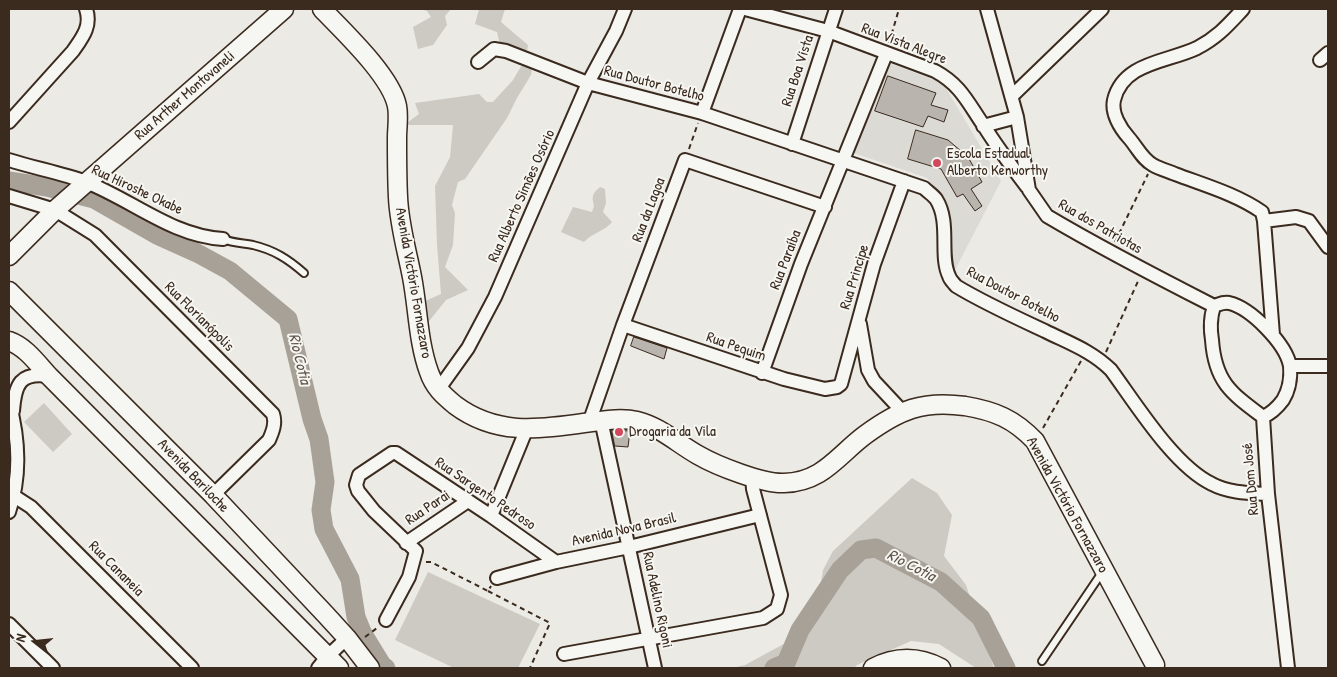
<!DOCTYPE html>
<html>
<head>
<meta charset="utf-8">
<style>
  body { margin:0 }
  #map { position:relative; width:1337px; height:677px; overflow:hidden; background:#ebeae5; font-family:"Patrick Hand",sans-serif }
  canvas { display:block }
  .frame { position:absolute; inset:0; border:10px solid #3b2a1e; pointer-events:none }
  .north { position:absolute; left:10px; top:617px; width:50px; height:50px; -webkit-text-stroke:4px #f6f6f2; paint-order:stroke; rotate:286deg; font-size:14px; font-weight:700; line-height:20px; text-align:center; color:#3b2a1e }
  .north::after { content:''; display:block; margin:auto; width:18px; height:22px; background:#3b2a1e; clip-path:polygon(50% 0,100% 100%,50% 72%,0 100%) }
</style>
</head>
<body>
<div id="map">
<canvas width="1337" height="677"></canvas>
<div class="frame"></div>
<div class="north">N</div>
</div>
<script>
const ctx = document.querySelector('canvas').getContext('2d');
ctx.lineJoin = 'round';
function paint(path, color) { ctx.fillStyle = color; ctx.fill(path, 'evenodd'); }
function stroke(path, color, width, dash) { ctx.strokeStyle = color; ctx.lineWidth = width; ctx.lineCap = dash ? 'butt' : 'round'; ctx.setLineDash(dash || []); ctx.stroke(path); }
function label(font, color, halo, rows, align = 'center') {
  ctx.font = font + ' "Patrick Hand",sans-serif'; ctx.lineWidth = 4; ctx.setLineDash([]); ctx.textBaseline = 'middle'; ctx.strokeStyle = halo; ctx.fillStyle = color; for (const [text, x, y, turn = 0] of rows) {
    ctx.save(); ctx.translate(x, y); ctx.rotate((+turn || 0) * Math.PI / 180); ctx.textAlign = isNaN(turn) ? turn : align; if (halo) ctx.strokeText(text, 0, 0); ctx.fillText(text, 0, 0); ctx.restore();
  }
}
paint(new Path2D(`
  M886,62L943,83L1001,181L954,272L942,197L927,178L851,152Z`), '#dcdad4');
paint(new Path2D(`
  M421,9H451L445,16L447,25L433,45L418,49L413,27L431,17L427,11Z
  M479,9H505L501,22L528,45L526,56L500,45L497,32L475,24Z
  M523,63L532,67L531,75L517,98L507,118L465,179L458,182L452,205L455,213L453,245L445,267L468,290L446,300L426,325L423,302L441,294L437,245L435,186L450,157L453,125H404L419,114L415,103L479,94L487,102H493L513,80Z
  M600,187L605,189L606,203L603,212L612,222C604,232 593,232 584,242L561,232L573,207L592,212L594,206C591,196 593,193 600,187Z
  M44,403L72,434L53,452L24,422Z
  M912,478L937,493L952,515L944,556L966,585L994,668H976L939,644L911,641L857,665L854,668H732L745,665L813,628L823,570L833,551Z
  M428,572L540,624L518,668H454L395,640Z`), '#cdcac4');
stroke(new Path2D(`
  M9,181L47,187L94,199L157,235L197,253L230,271L288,319L312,419L319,439L325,482L321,510L324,529L350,579L356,617L363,634L382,665L386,668
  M774,668L786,663L800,630L840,570L861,550L876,548L941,582L981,618L1006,668`), '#a8a198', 19);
const building = new Path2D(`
  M888,76L936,93L931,105L948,110L944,122L928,116L923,127L875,111Z
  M916,130L948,140L968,157L982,182L971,189L982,206L975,211L963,194L957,197L941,169L908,159Z
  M634,337L667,348L664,359L631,346Z
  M612,430L630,431L628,447L615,446Z`);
paint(building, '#bab4ae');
stroke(building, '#3b2a1e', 1);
const lane = new Path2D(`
  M223,239C233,243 242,243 253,245C274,250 288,259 304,273
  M1042,661L1103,571`);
const street = new Path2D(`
  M745,9L828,31L935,71C961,85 968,103 984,126C997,147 1012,167 1027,187
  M987,9L1017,117L1029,190L1047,216C1101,248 1157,277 1214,306C1220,304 1223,302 1229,303C1251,308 1286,344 1290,366C1291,377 1289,390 1283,400C1277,408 1272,413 1263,417
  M1243,9C1228,25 1218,37 1197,48C1168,62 1123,62 1114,100C1111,113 1120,128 1129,138C1137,147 1142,159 1153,165C1160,169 1168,171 1175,174C1204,185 1236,194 1262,212L1264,221L1273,335
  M1320,60L1328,53
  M478,62L494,49L506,51L588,83L702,113L924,188C928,192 933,195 936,199C951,222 939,255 949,276C950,280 954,283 956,286C984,303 1015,317 1045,331C1069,343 1092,351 1111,370C1136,404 1174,466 1212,484C1229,493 1249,493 1268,494
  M1012,96L1102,9
  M702,113L740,9
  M9,122L73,51C82,38 92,26 86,9
  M983,126L1017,117
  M792,144L836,9
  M9,160C34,168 61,173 86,182C132,200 172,236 223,239
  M9,196L55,210L95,235L273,414C276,423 273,431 269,440L213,495
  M1264,221L1296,217L1309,221L1328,247
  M1214,306C1210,318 1210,328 1212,340C1215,382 1231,393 1263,417L1268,494L1288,668
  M860,324L868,370L874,381L902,411
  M623,325L784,379L825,389L837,387L841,384L874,264L904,181
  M1290,366H1328
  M762,373L801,264L886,54
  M438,390L468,348L495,297L588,83L616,31L625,9
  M9,402C19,438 21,476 9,512
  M13,411C15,384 20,372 49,376
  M601,420L655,668
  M589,423L623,325L685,160L825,207
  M14,496L31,507L192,668
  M491,516L527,428
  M406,543L468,501
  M497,578L556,562L629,547L760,515
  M386,620L409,577L416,551L374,511L358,491L356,485L359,475L392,453H396L491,516L556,562
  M9,624L53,668
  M564,654L763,618L777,609L781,595L753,489L752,477
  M318,668L327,657L347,638`);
const secondary = new Path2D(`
  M322,9C344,32 391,76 397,106C399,116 397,128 397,138C397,158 397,178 398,197C399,224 407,251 412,277C418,308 418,342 429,372C434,387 443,395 455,405C495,435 537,430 584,423C601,421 620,417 637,421C661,427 678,444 698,455C717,466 763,484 784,483C823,482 838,455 865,435C899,410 923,400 965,406C995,411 1014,419 1035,441L1155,665
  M9,256L55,210L284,9
  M9,291L213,495L326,615L347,638L370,668
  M9,341C26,347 37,363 49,376L339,668
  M873,668C896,656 918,656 941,668`);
stroke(lane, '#3b2a1e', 10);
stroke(street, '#3b2a1e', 16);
stroke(secondary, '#3b2a1e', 21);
stroke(new Path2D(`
  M889,43L899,9
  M689,149L698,123
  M1115,242L1148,174
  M1106,352L1139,279
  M1043,428L1081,361
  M426,562H431L488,591L491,586
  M488,591L550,623L530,668
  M365,637L377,628`), '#3b2a1e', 2, [5, 4]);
stroke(lane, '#f6f6f2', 6);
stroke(street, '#f6f6f2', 12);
stroke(secondary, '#f6f6f2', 18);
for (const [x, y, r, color] of [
  [937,163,5,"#d1495b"],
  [619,432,5,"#d1495b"]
]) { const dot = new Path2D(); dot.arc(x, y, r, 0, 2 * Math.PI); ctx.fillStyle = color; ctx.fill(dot); stroke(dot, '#f6f6f2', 2); }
label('15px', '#3b2a1e', '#f6f6f2', [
  ["Rua Vista Alegre",904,44,21],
  ["Rua Boa Vista",798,71,-72],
  ["Rua Doutor Botelho",654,84,15],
  ["Rua Arther Montovaneli",185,96,-41],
  ["Rua Hiroshe Okabe",137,190,25],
  ["Rua Alberto Simões Osório",522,196,-66],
  ["Rua da Lagoa",649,210,-69],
  ["Rua dos Patriotas",1100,227,30],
  ["Rua Paraíba",786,260,-69],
  ["Rua Principe",855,277,-73],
  ["Avenida Victório Fornazzaro",413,283,80],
  ["Rua Doutor Botelho",1013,295,28],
  ["Rua Florianópolis",199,317,45],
  ["Rua Pequim",736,347,19],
  ["Avenida Bariloche",193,476,46],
  ["Rua Dom José",1251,479,-95],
  ["Rua Sargento Pedroso",485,494,34],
  ["Avenida Victório Fornazzaro",1067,505,61],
  ["Rua Parai",428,508,-34],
  ["Avenida Nova Brasil",624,530,-13],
  ["Rua Cananeia",116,569,45],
  ["Rua Adelino Rigoni",657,600,78]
]);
label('15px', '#3b2a1e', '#f6f6f2', [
  ["Escola Estadual",947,154],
  ["Alberto Kenworthy",947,171],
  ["Drogaria da Vila",629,432]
], 'left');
label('italic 16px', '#615449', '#f6f6f2', [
  ["Rio Cotia",299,359,76],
  ["Rio Cotia",911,566,27]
]);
</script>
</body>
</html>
